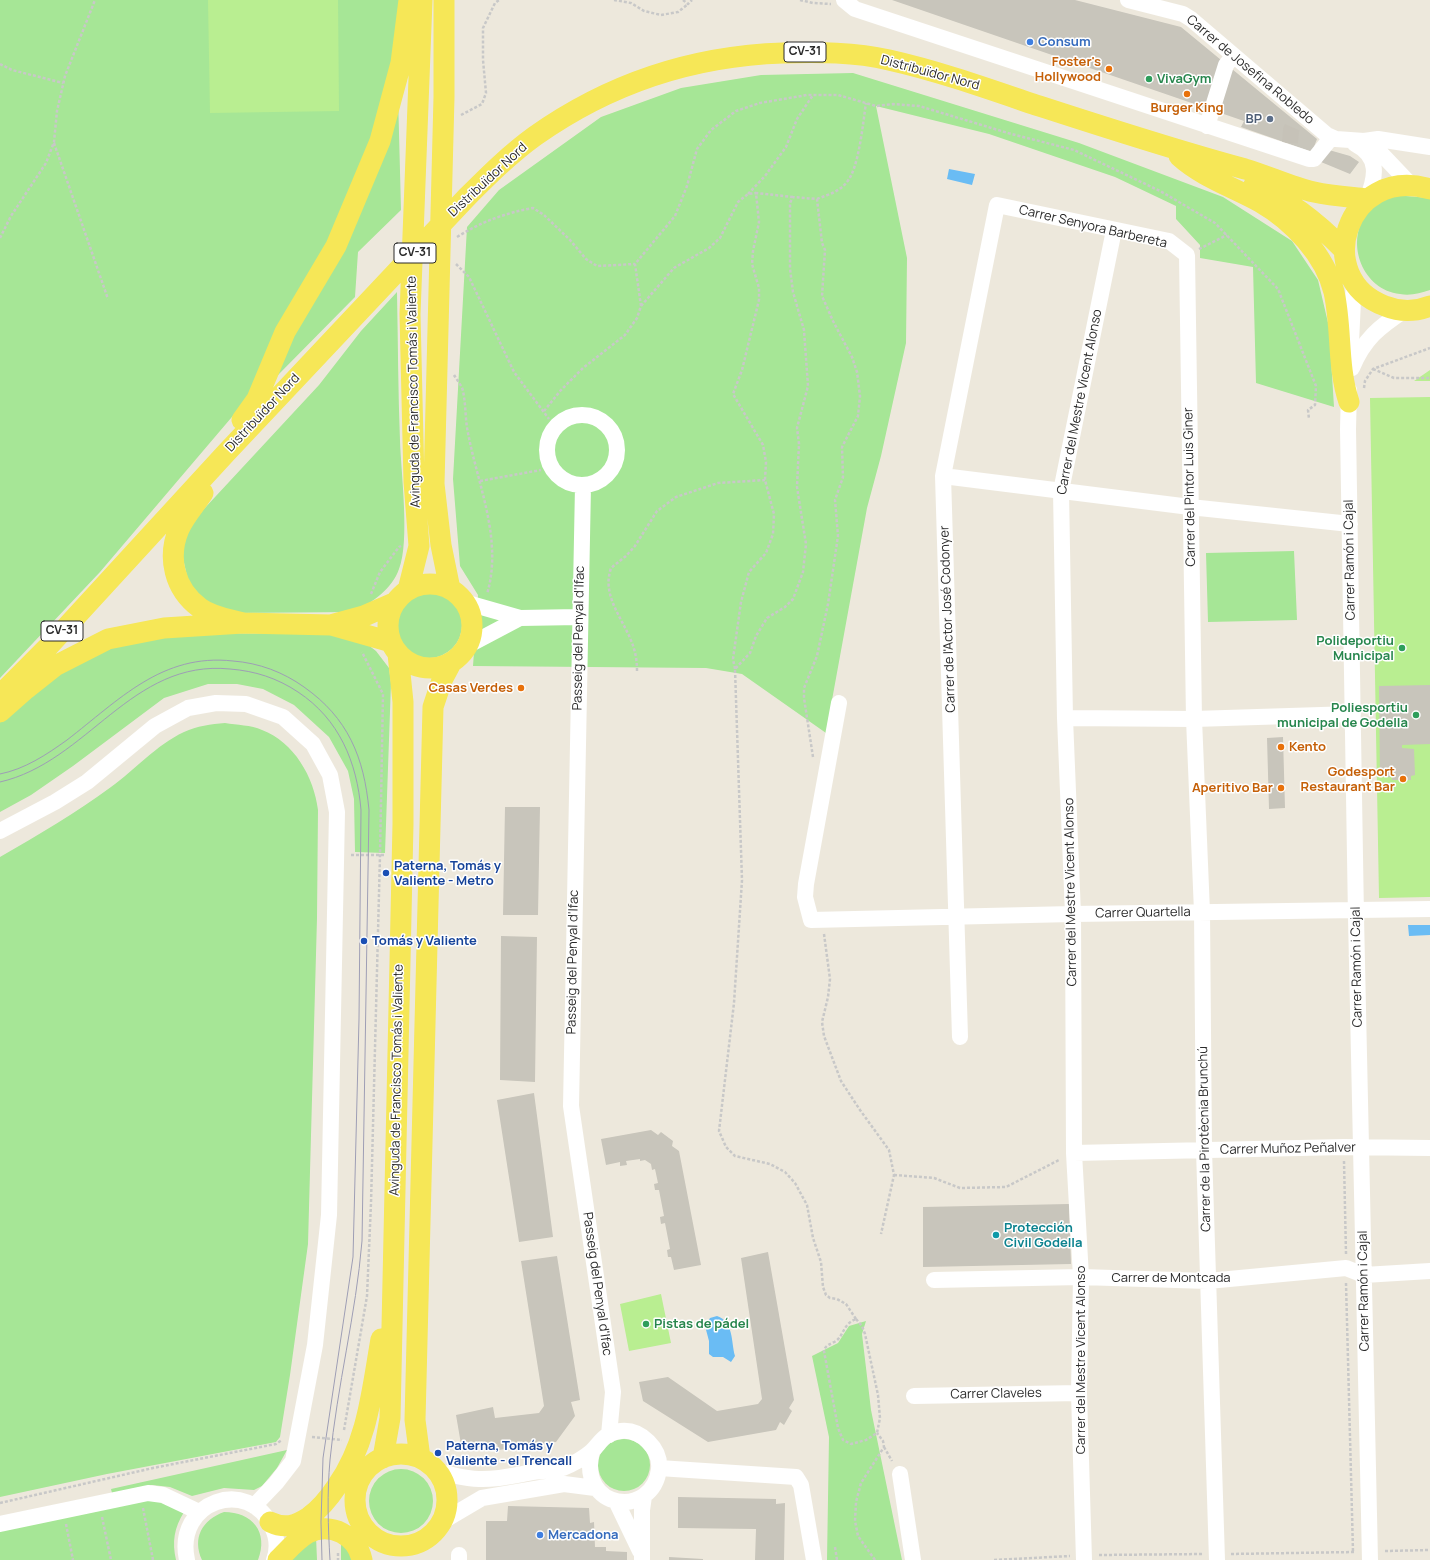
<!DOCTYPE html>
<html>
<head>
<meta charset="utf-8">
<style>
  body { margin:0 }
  canvas { display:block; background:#ede8dc }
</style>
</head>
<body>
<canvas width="1430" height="1560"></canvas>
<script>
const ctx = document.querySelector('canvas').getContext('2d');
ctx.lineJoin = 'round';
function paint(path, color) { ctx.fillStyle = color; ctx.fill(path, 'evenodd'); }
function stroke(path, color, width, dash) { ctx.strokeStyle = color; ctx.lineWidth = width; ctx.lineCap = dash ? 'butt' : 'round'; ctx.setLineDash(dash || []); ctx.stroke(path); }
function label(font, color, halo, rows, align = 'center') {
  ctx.font = font + ' Manrope,sans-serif'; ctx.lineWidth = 3; ctx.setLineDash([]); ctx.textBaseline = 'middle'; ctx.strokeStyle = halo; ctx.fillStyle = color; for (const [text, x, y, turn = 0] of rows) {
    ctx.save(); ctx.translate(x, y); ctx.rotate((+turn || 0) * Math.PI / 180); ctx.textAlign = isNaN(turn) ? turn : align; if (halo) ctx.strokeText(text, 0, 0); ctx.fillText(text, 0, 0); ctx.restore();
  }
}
paint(new Path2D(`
  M0,0H404L397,56L401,210L358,252L355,297L278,375L237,411L100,572L0,678Z
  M853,73L1079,143L1223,197L1292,241L1318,280L1329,327L1334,407L1256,383L1253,267L1200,258V245L1176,219V206L1115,177L989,134L876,106L907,258L906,343L881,456L867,508L826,733L742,674L706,668L473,666L478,595L460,566L453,479L467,227L499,190L601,117L681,88L761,75Z
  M1393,195L1430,198V290C1420,293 1411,296 1400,294C1363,290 1345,244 1366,214C1371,207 1385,200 1393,195Z
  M397,292C398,342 398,391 400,441C401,472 410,542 399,569C392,589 373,602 354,612L232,613L212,608L190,590L181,549L186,532L203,510L319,385L361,331Z
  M1294,551L1297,620L1208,622L1206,553Z
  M396 625a33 33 0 1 1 66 0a33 33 0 1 1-66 0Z
  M170,633L330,634L367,644L376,651L389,668L391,683L385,853L355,852L354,799L348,771L329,737L294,705L263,689L237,684H208L164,698L73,766L31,795L0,812V722L52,676L113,644Z
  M225,723C237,725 251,725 262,730C294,742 314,777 318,810L317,918L308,1244L290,1375L280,1437L276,1442L107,1474L0,1497V857C38,835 76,813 111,787C135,770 156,745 184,732C197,726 211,724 225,723Z
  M866,1321L862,1334L871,1410L902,1560H827L829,1437L812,1356L838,1343L849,1326Z
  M598 1465a26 26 0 1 1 52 0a26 26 0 1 1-52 0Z
  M287,1450L277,1468L262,1486L254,1490L224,1488L192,1496L170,1487L152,1485L112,1493L111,1489Z
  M369 1501a32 32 0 1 1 64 0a32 32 0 1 1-64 0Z
  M146,1500L158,1501L184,1512C174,1528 172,1542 176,1560H0V1531Z
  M224,1512C252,1512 269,1532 258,1560H202C192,1538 202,1520 224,1512Z
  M316,1536L317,1560H287Z
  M341,1538L356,1560H341Z`), '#a6e696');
paint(new Path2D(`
  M208,0H338L339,111L210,113Z
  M1430,370V381H1414Z
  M1430,397V897L1379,898L1370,398Z
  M661,1294L671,1343L629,1351L620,1304Z`), '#b9ee91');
paint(new Path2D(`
  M949,169L975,174L972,185L947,179Z
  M1408,925H1430V935L1409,936Z
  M717,1316C734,1322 731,1342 735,1356L731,1362L723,1357H713L709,1354V1341L705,1326L710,1318Z`), '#6abcf4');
paint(new Path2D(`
  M892,0H1075L1181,27L1317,139L1312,152L1241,127L1244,121Z
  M1329,150L1350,156L1359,162L1350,174L1321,162Z
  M1430,685V744L1402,745V748L1414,749L1415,775L1411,776V780H1392V777H1380L1379,686Z
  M1283,737L1285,808L1269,809L1267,738Z
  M505,807H540L538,915H503Z
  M501,936L537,937L535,1082L500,1080Z
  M534,1093L553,1237L519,1242L497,1100Z
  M651,1130L658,1135L661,1132L673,1141L672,1146L679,1151L701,1265L674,1270L671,1257H668L667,1250L670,1249L665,1223L661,1224L660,1217L664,1216L659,1190H655L654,1184L658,1183L655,1169L652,1170L651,1164L645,1160L640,1161V1159L626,1161L627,1165L620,1166V1162L606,1165L601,1139Z
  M1069,1204L1071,1264L923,1267V1207Z
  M768,1252L794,1400L789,1408L792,1411L784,1425L780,1422L776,1430L708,1442L643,1401L639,1382L668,1377L717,1411L758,1404L762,1399L741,1258Z
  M557,1256L580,1400L571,1402L575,1416L556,1442L499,1450L497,1444L462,1450L456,1415L493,1407L495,1418L539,1413L544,1406L521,1261Z
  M678,1497L776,1499V1504L785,1503L784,1560H755L756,1529L678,1528Z
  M508,1506L589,1508L590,1523L594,1522L595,1547H606V1551L627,1552V1560H486V1521H507Z
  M669,1557L703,1559V1560H669Z`), '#c8c5bb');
stroke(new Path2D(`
  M1290,143L1291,130L1295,121`), '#c6c2b8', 16, [16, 8]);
stroke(new Path2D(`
  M614,0L631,3L644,11L661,15L678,12L688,4
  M683,0L688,4L692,0
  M800,0L813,3L831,4
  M0,64L12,70L63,83
  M461,115L482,104L486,93L483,60V28L495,3L499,0
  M54,143L108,299
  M748,194L765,176L786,147L797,119L813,95
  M817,199C827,195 839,192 846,183C859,170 863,122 866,103
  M457,237C481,222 505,213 533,208L544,215L570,240L586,259L597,266L635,264
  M0,238L11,216L46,163L54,142L57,111L65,76L95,0
  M1199,249L1227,235
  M456,264L469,277L514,372L549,419
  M641,306L635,264L675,216L687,186L697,149L711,130L736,111L760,103L807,95H838L876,106L893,104L919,106L1008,133L1074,150L1160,191L1215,223L1278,289L1316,386L1315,405L1308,410L1309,419
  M1373,369L1394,378H1430
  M454,375C457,380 462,386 463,391C466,405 465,419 468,433C478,486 503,540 487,594
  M1364,388L1365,381L1373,369L1430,348
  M544,411L561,390L583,368L625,335L637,318L641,306L674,268L709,248L720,238L738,202L748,194L756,193
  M480,481L541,470
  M371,594L380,572L399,547L401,546
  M735,669L733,659L741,602L749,572L766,553L773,534L774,514L765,480L766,462L763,445L733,394L742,370L759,300V288L752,264L753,251L759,222L756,193L793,197
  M637,671C637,659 635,649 630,638C620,615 602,594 611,568L626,556L635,546L657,511L676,497L718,483L765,480
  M813,757L804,698V688L817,656L828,604L838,536L835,500L843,477L842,447L858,416L860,396L857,372L852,357L833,321L822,296L825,250L822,243L817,199L793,197L790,203V269L793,292L804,330L808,386L797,428L799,444L797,487L806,544L803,572L793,599L785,607L767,618L756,636L750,653L735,669L742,880L734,1003L719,1131L726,1147L735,1156L770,1164L785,1172L795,1183L807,1205L813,1238L821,1262L823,1287L826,1295L830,1298L837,1299L846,1304L856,1319
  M351,855H386
  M824,934L830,979L828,997L822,1022L824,1036L841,1081L860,1110L889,1150L894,1175L881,1234
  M1344,1161L1346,1254
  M894,1175L934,1178L960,1188L1006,1187L1059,1160
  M1346,1283L1353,1552
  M856,1319L862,1326L865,1334L878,1395L880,1418L877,1433L866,1440L851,1444L843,1440L838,1428L824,1351C825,1345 831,1344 836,1341C844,1335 843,1324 856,1319Z
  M344,1430L367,1296L371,1203L380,855L383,694L362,652
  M312,1437L342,1440
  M884,1447L892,1461
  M0,1503L153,1468L276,1444L282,1440
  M143,1508L153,1560
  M102,1517L111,1560
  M66,1524L73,1560
  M835,1547L837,1560
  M1385,1551L1430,1550
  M338,1553V1560
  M1231,1554L1354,1552
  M1099,1555L1204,1554
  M875,1560L858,1536L855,1521L856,1502L861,1483L884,1447L883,1441L877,1433
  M994,1560L1070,1556`), '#c8c8c8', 2.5, [3, 2]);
stroke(new Path2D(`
  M844,0L855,9L1309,159H1314L1331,138
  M1128,0L1183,14L1191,19L1327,135L1336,139L1364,141L1373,145L1411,185
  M1207,126L1226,65L1233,56
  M1364,141L1378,139L1430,147
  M1355,144C1380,157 1376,177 1367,199
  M1350,363L1354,280
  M1352,368C1364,339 1379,327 1405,310
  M1349,390L1348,429L1356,917L1370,1560
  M547 450a35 35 0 1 1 70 0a35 35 0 1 1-70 0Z
  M943,476L1190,507L1350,524
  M583,486L571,1106L613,1392L609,1435
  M464,602L520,618L579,617
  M467,646L520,618
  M839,703L806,884L805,897L811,920L1073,914L1430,909
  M1065,718L1194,719L1353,714
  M0,831L55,802L87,782L155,726L188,708L216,703L246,704L283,717L313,744L330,775L337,812L329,1215L315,1345L293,1461L276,1483L254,1506
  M960,1037L943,476L997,205L1169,241L1187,255L1194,719L1202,912L1204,1150L1217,1560
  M1074,1153L1344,1147L1430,1148
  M934,1280L1081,1277L1208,1281L1346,1268L1364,1275L1430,1271
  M914,1396L1079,1393
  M659,1468L796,1477L801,1485L814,1560
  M437,1472C451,1474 465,1479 479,1479C496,1480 516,1475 533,1472C543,1471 554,1471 563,1468C571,1465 586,1457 592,1451C602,1441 604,1433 621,1431C641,1429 661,1449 659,1469C653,1519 577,1511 592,1451
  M900,1474L913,1560
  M616,1501L640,1551
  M443,1521L482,1498L564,1484L595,1488
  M0,1524L148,1493L163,1495L199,1512
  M187,1560C174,1501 249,1476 272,1527C277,1537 278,1549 274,1560
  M459,1560V1555
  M642,1560V1510L644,1496
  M1084,1560L1079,1393L1081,1277L1074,1153L1073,914L1065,718L1061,491L1114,230`), '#fff', 16);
stroke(new Path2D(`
  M444,0V97L434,484L441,545L450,589
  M1179,156C1202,177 1233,187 1260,202C1293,221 1325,255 1334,292C1342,328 1337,367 1349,402
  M1254,185C1289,200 1318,223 1344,250
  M1430,189C1346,164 1311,279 1385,306C1400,312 1415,312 1430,306
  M242,420L257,399L285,332L336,246L380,141L401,63L409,0
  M203,493C195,505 185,516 179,529C167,557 174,589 200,608C212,617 228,619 243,623
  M388 626a42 42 0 1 1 84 0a42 42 0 1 1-84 0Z
  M408,590L419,546L414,482L410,314L422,0
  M331,625L364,616L394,603
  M0,695L47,648L226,453L467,197C488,176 510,154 535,136C610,83 691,56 783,53C818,52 855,52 889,60C938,71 986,88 1033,104C1104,127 1174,150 1245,169C1269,176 1291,187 1314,192C1332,196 1350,197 1367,199
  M0,712L26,689L55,666L108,639L164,628L243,623L331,625L391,642
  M355 1500a46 46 0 1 1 92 0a46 46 0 1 1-92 0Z
  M383,1458L390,1418L403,824V702L398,654
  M420,1458L415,1420L433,707L442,680L451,663
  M270,1522C285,1529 295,1526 309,1517C321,1508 329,1498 337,1486C368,1442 372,1390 381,1339
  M278,1560C287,1551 296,1540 308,1533C331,1521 357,1536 362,1560`), '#f6e757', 21);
stroke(new Path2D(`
  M0,774C25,769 46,755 67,740C119,700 162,653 233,661C259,663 283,672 304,687C348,718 364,757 369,810L362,1241C356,1314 337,1386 330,1460C327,1493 328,1527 330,1560
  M0,782C88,762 131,659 230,669C255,671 277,678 298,692C339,719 357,762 361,810L359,1019L353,1257L323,1458L321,1522L322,1560`), '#9e9eb5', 1);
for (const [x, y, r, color] of [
  [1030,42,4,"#3f7fe0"],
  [1109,69,4,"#e8710a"],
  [1149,79,4,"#2e9e5b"],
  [1187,94,4,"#e8710a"],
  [1270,119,4,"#5c6f8a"],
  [1402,648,4,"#2e9e5b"],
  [521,688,4,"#e8710a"],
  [1416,715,4,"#2e9e5b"],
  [1281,747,4,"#e8710a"],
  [1403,779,4,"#e8710a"],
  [1281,788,4,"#e8710a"],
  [386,873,4,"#1a4fb4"],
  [364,941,4,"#1a4fb4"],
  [996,1235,4,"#0f9aa8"],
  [646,1324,4,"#2e9e5b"],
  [438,1453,4,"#1a4fb4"],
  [540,1535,4,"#3f7fe0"]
]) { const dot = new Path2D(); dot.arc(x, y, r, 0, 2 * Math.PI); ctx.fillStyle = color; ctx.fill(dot); stroke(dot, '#fff', 1.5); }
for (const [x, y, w] of [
  [805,52,42],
  [415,253,42],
  [62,631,42]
]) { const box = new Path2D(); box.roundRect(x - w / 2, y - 10, w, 20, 3); ctx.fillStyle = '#fff'; ctx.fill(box); stroke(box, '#2a2a2a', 1); }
label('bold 12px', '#2a2a2a', null, [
  ["CV-31",805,52],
  ["CV-31",415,253],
  ["CV-31",62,631]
]);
label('bold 13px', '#366cbe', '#fff', [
  ["Consum",1038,42],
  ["Mercadona",548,1535]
], 'left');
label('bold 13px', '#c56008', '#fff', [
  ["Foster's",1101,62],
  ["Hollywood",1101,77],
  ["Burger King",1187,108,"center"],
  ["Casas Verdes",513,688],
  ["Kento",1289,747,"left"],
  ["Godesport",1395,772],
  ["Restaurant Bar",1395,787],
  ["Aperitivo Bar",1273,788]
], 'right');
label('13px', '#2a2a2a', '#fff', [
  ["Carrer de Josefina Robledo",1250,70,40],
  ["Distribuïdor Nord",930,73,15],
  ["Distribuïdor Nord",488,180,-43],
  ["Carrer Senyora Barbereta",1093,227,13],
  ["Avinguda de Francisco Tomás i Valiente",414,392,-91],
  ["Carrer del Mestre Vicent Alonso",1080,402,-79],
  ["Distribuïdor Nord",263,413,-47],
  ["Carrer del Pintor Luis Giner",1190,487,-91],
  ["Carrer Ramón i Cajal",1350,560,-91],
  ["Carrer de l'Actor José Codonyer",948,619,-92],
  ["Passeig del Penyal d'Ifac",579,638,-89],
  ["Carrer del Mestre Vicent Alonso",1071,892,-91],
  ["Carrer Quartella",1143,913,-1],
  ["Passeig del Penyal d'Ifac",573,962,-89],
  ["Carrer Ramón i Cajal",1357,967,-91],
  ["Avinguda de Francisco Tomás i Valiente",397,1080,-89],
  ["Carrer de la Pirotècnia Brunchú",1205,1139,-91],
  ["Carrer Muñoz Peñalver",1288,1149,-1],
  ["Carrer de Montcada",1171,1278],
  ["Passeig del Penyal d'Ifac",597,1284,82],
  ["Carrer Ramón i Cajal",1364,1291,-91],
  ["Carrer del Mestre Vicent Alonso",1081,1360,-90],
  ["Carrer Claveles",996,1394,-1]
]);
label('bold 13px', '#27864d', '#fff', [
  ["VivaGym",1157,79],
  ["Polideportiu",1394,641,"right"],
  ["Municipal",1394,656,"right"],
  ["Poliesportiu",1408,708,"right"],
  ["municipal de Godella",1408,723,"right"],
  ["Pistas de pádel",654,1324]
], 'left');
label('bold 13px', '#4e5e75', '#fff', [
  ["BP",1262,119]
], 'right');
label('bold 13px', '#164399', '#fff', [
  ["Paterna, Tomás y",394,866],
  ["Valiente - Metro",394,881],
  ["Tomás y Valiente",372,941],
  ["Paterna, Tomás y",446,1446],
  ["Valiente - el Trencall",446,1461]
], 'left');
label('bold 13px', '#0d838f', '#fff', [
  ["Protección",1004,1228],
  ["Civil Godella",1004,1243]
], 'left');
</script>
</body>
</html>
